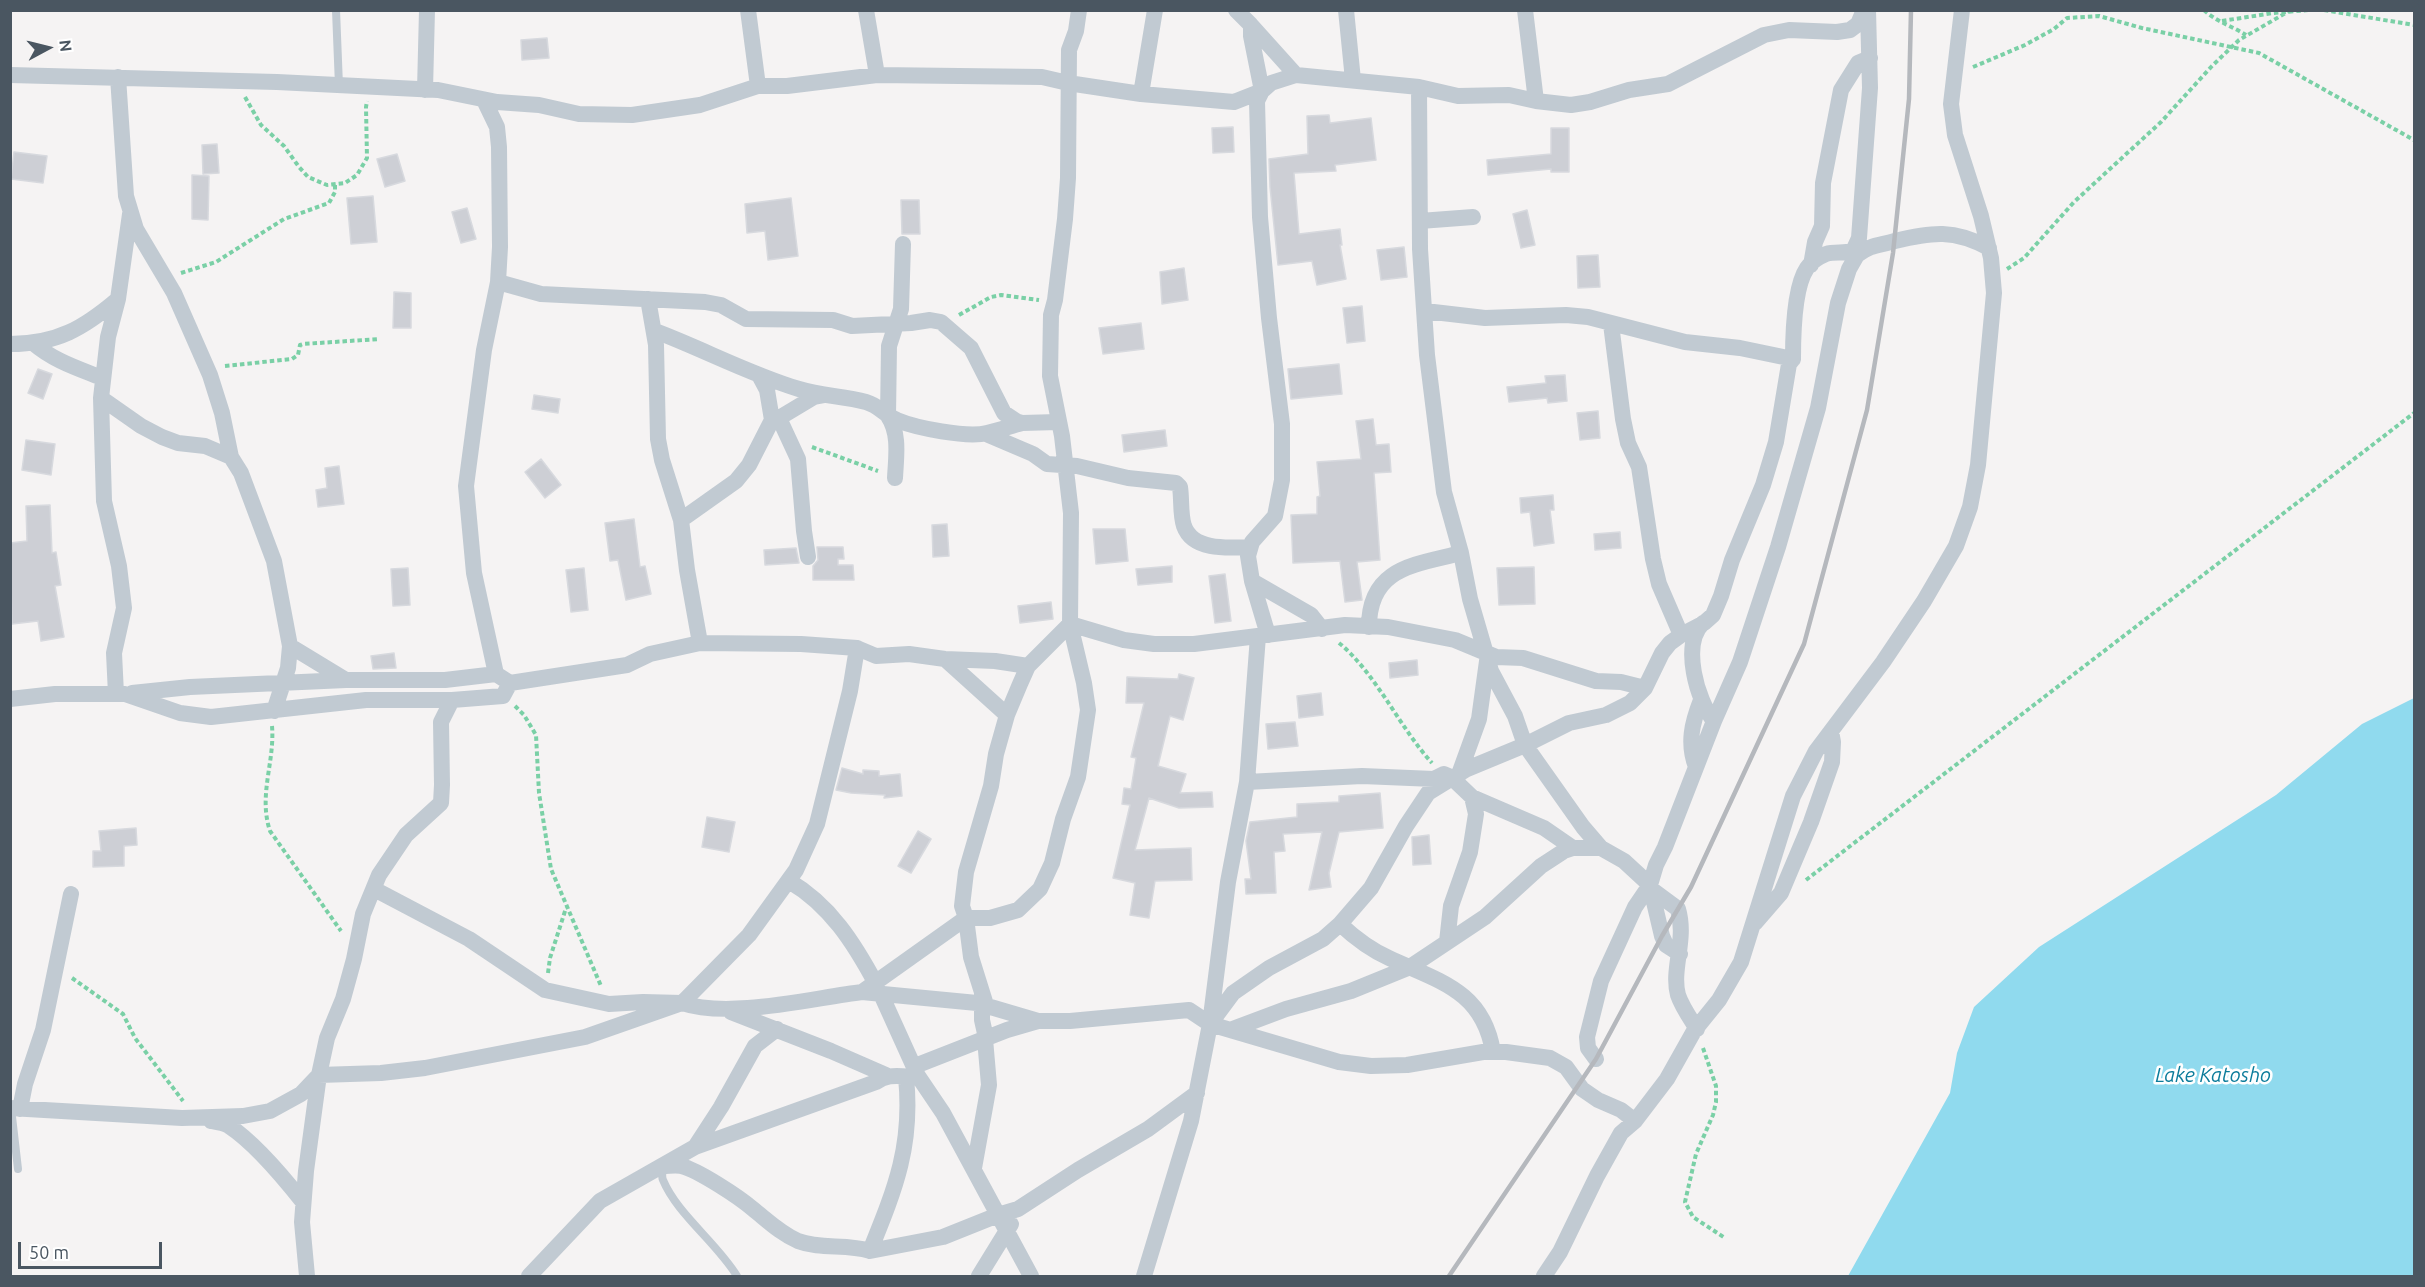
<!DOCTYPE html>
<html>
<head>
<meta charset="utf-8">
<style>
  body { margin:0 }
  #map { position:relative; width:2425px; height:1287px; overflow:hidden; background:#f5f3f3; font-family:Ubuntu,sans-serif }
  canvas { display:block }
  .frame { position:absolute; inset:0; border:12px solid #4a5661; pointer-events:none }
  .north { position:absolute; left:18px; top:18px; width:60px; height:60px; -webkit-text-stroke:4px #fff; paint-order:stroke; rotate:83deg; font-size:16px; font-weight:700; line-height:24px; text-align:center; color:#4a5661 }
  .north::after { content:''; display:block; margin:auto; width:21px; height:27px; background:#4a5661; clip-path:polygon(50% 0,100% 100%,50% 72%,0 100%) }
  .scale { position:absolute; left:18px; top:1242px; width:144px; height:27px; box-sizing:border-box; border:3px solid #4a5661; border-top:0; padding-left:8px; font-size:18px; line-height:21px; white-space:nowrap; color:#4a5661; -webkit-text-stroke:4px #fff; paint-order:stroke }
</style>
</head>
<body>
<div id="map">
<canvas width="2425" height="1287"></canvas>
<div class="frame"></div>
<div class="north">N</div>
<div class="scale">50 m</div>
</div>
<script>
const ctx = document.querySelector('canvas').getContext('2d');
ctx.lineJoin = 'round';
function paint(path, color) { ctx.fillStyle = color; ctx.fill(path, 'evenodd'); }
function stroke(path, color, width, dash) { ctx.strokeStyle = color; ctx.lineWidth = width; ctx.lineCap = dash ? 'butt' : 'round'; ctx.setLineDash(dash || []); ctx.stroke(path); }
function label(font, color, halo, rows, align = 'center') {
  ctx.font = font + ' Ubuntu,sans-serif'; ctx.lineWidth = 5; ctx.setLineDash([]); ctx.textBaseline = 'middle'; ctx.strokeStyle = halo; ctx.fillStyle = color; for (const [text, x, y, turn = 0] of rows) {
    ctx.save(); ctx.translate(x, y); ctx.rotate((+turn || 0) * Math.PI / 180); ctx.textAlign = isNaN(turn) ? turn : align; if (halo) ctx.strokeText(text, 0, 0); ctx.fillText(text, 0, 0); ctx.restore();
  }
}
paint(new Path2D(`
  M2414,698V1276H1848L1950,1093L1957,1053L1974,1007L2039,947L2276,795L2362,724Z`), '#90daee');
const building = new Path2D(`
  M547,38L549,58L522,60L521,40Z
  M1329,115L1330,123L1371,118L1376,160L1335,165L1336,171L1294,173L1299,234L1340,229L1342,245H1340L1346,279L1317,285L1312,261L1278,265L1270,187L1269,159L1308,154L1307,116Z
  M1233,127L1234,152L1213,153L1212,128Z
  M1551,128H1569V172H1551V169L1488,175L1487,160L1551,154Z
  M217,144L219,173L203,174L202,145Z
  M14,152L47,156L43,183L11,179Z
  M397,154L405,181L385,187L377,159Z
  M192,175L209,176L208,220L192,219Z
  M373,196L377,242L351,244L347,198Z
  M791,198L798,256L768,260L765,231L747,233L745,204Z
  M901,200H919L920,234H902Z
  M467,208L476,239L461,243L452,212Z
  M1527,210L1535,245L1521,248L1513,214Z
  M1404,247L1407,277L1381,280L1377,250Z
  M1598,255L1600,287L1578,288L1577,256Z
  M1184,268L1188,300L1162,304L1160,272Z
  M394,292L411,293V328H393Z
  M1362,306L1365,341L1347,343L1343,308Z
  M1141,323L1144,349L1103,354L1099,328Z
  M1339,364L1342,394L1291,399L1288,369Z
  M38,369L52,374L43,399L28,393Z
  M1565,375L1567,401L1548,403L1547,398L1509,402L1507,387L1546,383L1545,376Z
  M534,395L560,399L558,413L532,409Z
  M1598,411L1600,438L1580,440L1577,413Z
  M1373,419L1376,445L1389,444L1391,472L1374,473L1380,560L1357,562L1362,600L1345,602L1340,561L1293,563L1291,515L1317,514V497L1320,496L1317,462L1361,459L1356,421Z
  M1165,430L1167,446L1124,452L1122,435Z
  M26,440L55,444L51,475L22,470Z
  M541,459L561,485L545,498L525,472Z
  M339,466L344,504L318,507L316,490L327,488L325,468Z
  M1553,495L1554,510H1550L1554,543L1534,546L1530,512L1521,513L1520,498Z
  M50,505L52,553L56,552L61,585L55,586L64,637L41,641L38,621L12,624L10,543L27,541L26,506Z
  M634,519L640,567L645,566L651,594L626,600L618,560L610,561L605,523Z
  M947,524L949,556L933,557L932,525Z
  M1093,529H1125L1128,561L1096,564Z
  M1620,532L1621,548L1595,550L1594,534Z
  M817,547H843L844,559H838V565H853L854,580H813V566L818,560Z
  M796,548L799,563L765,565L764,550Z
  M1172,566V582L1138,585L1136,569Z
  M1534,567L1535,604L1499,605L1497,568Z
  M408,568L410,605L393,606L391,569Z
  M584,568L588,610L571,612L566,570Z
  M1225,574L1231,621L1215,623L1209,576Z
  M1051,602L1053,619L1020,623L1018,606Z
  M394,653L396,668L373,669L371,656Z
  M1417,660L1418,675L1390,678L1389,663Z
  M1179,674L1194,678L1183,720L1170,716L1158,766L1186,774L1180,793L1212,792L1213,807L1179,808L1149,798L1135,850L1191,848L1192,880L1155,881L1149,918L1130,915L1135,883L1113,878L1130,805L1122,804L1124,788L1131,789L1136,758L1131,757L1144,703H1126L1127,677L1178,679Z
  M1321,693L1323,715L1299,718L1297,696Z
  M1295,722L1298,746L1268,749L1266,724Z
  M842,768L863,774V770L879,771V776L900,774L902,796L884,798L885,795L851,793L836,790Z
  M1380,793L1383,828L1339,832L1329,873L1331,887L1309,890L1322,832L1283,834L1285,851L1274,852L1276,893L1246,894L1245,879H1251L1246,841L1250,822L1297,817V804L1339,802V796Z
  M707,817L735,822L729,852L702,847Z
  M136,828L137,845L124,846V866L93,867V851H101L99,831Z
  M918,831L931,839L911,873L898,866Z
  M1429,835L1431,864L1413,865L1412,837Z`);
paint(building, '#cdcfd5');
stroke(building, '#d7d9de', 1.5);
stroke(new Path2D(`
  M2204,10C2215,21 2232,26 2246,35
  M2324,10L2414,25
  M2222,21L2273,13L2309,10
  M1973,67L2025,45L2054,29L2067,18L2099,16L2142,28L2259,53L2414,140
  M245,97L261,125L284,146L299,167L308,177L327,185L345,183L357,175L367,158L366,107L367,101
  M2007,269L2024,258L2074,202L2161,122L2212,66L2239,40L2291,10
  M181,273L216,262L284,219L329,203L335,192V184
  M959,315L991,297L1001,295L1039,300
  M225,366L292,359L298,355L300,345L303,344L379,339
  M812,447L878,471
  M1339,643C1375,672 1400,728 1432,763
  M515,706L524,715L536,735L539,793L551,869L601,986
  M272,726C275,762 258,795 270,831L341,931
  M1806,880L2414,413
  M548,973L550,958L566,908
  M72,978L123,1014L135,1038L183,1101
  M1703,1048L1716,1086V1102L1713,1115L1696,1154L1685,1202L1693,1217L1725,1238`), '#7ad0a6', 4, [4.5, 3]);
stroke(new Path2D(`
  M336,10L339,86
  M11,1108L18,1169
  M663,1166C663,1170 661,1176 663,1180C677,1214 717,1243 737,1276`), '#c1cad2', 8);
stroke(new Path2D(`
  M748,10L758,86
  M866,10L877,75
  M1236,10L1251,25L1296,75
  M1346,10L1353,80
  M1525,10L1536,101
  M1251,25V36L1262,91L1257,101L1260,217L1269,318L1282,424V480L1275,516L1252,542L1248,556L1252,581L1268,635
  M10,75L277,82L438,90L497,102L539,105L579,114L632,115L700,105L758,86H787L877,75L1042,77L1068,83L1141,94L1234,102L1262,91L1271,83L1296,75L1419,87L1458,96L1509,95L1536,101L1571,105L1590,102L1629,90L1668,84L1764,35L1789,30L1837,32L1850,30L1858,24L1864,10
  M118,77L126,196L136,229L174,293L210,375L222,413L231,457L241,473L274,561L290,646L288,668L274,711
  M1419,87L1420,249L1427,355L1444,492L1461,553L1470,599L1491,671L1515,716L1525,745L1583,827L1601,848L1624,861L1650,885L1662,936L1666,945L1680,954
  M425,90L427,10
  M1141,94L1155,10
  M484,100L497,127L499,147L500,247L498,282L484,350L466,486L474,573L496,674L510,683
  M1420,221L1473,217
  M1857,255C1872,244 1878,246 1895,241C1932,232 1954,229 1989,248
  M1811,265L1815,242L1822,226L1823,183L1841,90L1858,63L1870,58
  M498,282L541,294L705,302L721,305L746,319L833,320L852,326L911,323L930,320L941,322L971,348L1004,413L1016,421L1022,423L1058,422
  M648,299L656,345L658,439L662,460L681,520L687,570L700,643
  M1425,311L1485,318L1566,315L1588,317L1685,342L1740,348L1793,359
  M1611,324L1623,419L1628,443L1639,467L1653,559L1659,584L1681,635
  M655,331C703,349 749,374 799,389C821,396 844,396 866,402C880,406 884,415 897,420C916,428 967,438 987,433C999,430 1011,426 1022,423
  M33,343C54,361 77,368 102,378
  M10,344C57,344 84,328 118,299
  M759,375L767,390L772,420L779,418L798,459L804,531L808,557
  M101,398L141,426L162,437L178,443L205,446L231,457
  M779,418L814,397L825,395
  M986,434L1033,454L1047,464L1077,466L1128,478L1176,483L1180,487C1182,500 1180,514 1184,526C1193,551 1228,548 1249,547
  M895,478C896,457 900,434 888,416L889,346L901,309L903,244
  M681,520L736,481L749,465L772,420
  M1252,581L1311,615L1322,629
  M1703,623C1681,644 1697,701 1714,721
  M1369,627C1369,567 1415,565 1461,553
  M290,646L346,680H445L496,674
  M945,659L1007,715
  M132,693L190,687L346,680
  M116,694L114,653L124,608L119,566L104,501L101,398L108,337L118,299L130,214
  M10,699L55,694H125L180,713L211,717L366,700H452L503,696L510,683L627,665L650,654L700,643L801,644L857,648L876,656L909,654L945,659L995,661L1028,666
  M1696,767C1687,743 1692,723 1701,700
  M1458,777L1479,719L1487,661
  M1247,782L1362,776L1434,779L1444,774L1451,777L1472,797L1476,814L1470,852L1451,906L1447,942
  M1472,797L1544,828L1573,848
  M789,881C830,905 854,943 876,984
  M374,889L469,939L545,990L609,1004L643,1002L682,1003L749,935L796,870L817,824L850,691L857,648
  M1651,889L1678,909C1687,940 1671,969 1678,995C1682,1007 1690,1018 1697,1029
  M1755,923L1781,893L1811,822L1832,762L1833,742L1831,731
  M1340,924C1355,938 1371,950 1389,958C1438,981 1483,990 1493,1052
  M862,992L966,918H990L1018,910L1040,889L1052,863L1063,819L1078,777L1088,710L1084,683L1070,624L1124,640L1154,644H1194L1345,625L1388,627L1455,640L1496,657L1523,658L1596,681L1621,682L1645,688
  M880,992L918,1076L943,1113L1031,1276
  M982,1004V1020L986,1038
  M986,1005L971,957L966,918L962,906L966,872L991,786L996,754L1007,715L1020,684L1028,666L1070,624L1071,513L1062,436L1050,376L1051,315L1055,300L1065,219L1068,178L1069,50L1076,31L1079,10
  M731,1012L831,1051L886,1075
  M1210,1024L1339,1062L1371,1066L1407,1065L1483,1052H1506L1550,1058L1566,1067L1582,1089L1598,1100L1621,1110L1635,1121
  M1230,1030L1286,1009L1351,991L1410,967L1485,917L1541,866L1564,851L1573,848H1601
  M1596,1059L1588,1048L1587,1037L1601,981L1635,907L1650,885L1656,865L1665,847L1714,721L1740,662L1778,547L1818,408L1838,303L1849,269L1857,255L1853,251L1859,238L1870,88L1868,10
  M915,1066L1007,1030L1038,1021
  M10,1108L182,1118L243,1116L270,1111L301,1094L319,1075L381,1073L425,1068L585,1037L682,1003C729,1019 812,998 862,992L977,1003L1038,1021H1070L1189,1010L1210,1024L1233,993L1269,968L1323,939L1340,924L1371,888L1406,826L1428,793L1467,769L1525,745L1569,723L1606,715L1630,703L1645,688L1662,653L1670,643L1681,635L1704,623L1713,615L1721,596L1732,560L1763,485L1776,442L1789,364L1793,359C1793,336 1794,287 1807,268C1811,262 1819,257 1826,254C1835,251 1843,254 1853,251
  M20,1109L25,1084L43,1030L71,894
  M211,1121C217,1122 224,1123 229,1126C255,1143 284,1178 303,1202
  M695,1147L721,1107L755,1046L777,1029
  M663,1166C669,1166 676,1165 681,1166C698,1170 739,1197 753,1209C767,1220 780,1233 798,1241C821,1250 847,1243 870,1251L943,1237L998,1215L1018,1209L1078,1170L1148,1129L1197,1093
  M974,1168L989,1085L985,1039
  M870,1251C895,1189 913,1146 906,1077
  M307,1276L302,1222L306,1171L319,1075L327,1038L343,999L354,959L363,914L379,875L406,835L441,803L442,785L441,722L452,700
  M529,1276L600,1201L695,1147L876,1082C891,1072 901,1078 918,1076
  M979,1276L1011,1224
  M1144,1276L1191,1121L1210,1024L1228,882L1247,782L1258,636
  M1544,1276L1560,1252L1597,1176L1621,1133L1635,1121L1667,1079L1694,1031L1719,1000L1741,962L1793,796L1816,751L1883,662L1924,601L1956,546L1970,507L1978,465L1994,293L1991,258L1981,216L1955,135L1951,104L1962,10`), '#c1cad2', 16);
stroke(new Path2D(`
  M1449,1276L1596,1059L1662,936L1691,887L1804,644L1867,410L1893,253L1909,99L1911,10`), '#b5b8bd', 4.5);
label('italic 20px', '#0c7c9b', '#fff', [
  ["Lake Katosho",2213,1075]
]);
</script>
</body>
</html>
